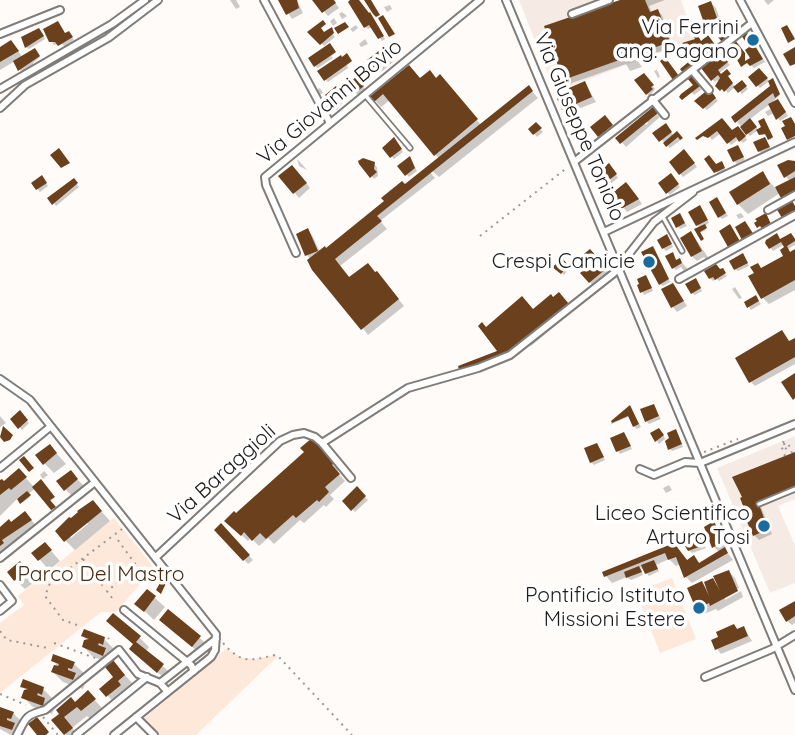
<!DOCTYPE html>
<html>
<head>
<meta charset="utf-8">
<style>
  body { margin:0 }
  canvas { display:block; background:#fffbf8 }
</style>
</head>
<body>
<canvas width="795" height="735"></canvas>
<script>
const ctx = document.querySelector('canvas').getContext('2d');
ctx.lineJoin = 'round';
function paint(path, color) { ctx.fillStyle = color; ctx.fill(path, 'evenodd'); }
function stroke(path, color, width, dash) { ctx.strokeStyle = color; ctx.lineWidth = width; ctx.lineCap = dash ? 'butt' : 'round'; ctx.setLineDash(dash || []); ctx.stroke(path); }
function label(font, color, halo, rows, align = 'center') {
  ctx.font = font + ' Quicksand,sans-serif'; ctx.lineWidth = 7; ctx.setLineDash([]); ctx.textBaseline = 'middle'; ctx.strokeStyle = halo; ctx.fillStyle = color; for (const [text, x, y, turn = 0] of rows) {
    ctx.save(); ctx.translate(x, y); ctx.rotate((+turn || 0) * Math.PI / 180); ctx.textAlign = isNaN(turn) ? turn : align; if (halo) ctx.strokeText(text, 0, 0); ctx.fillText(text, 0, 0); ctx.restore();
  }
}
paint(new Path2D(`
  M519,0H600L568,12L570,17L620,0H681L695,39L555,92Z
  M795,436V499L778,506L795,545V583L770,593L717,468Z`), '#f6ebe4');
paint(new Path2D(`
  M114,518L154,568L116,612H101L0,693V623L24,605L18,596Z
  M672,578L696,639L660,653L636,592Z
  M227,648C243,663 256,659 275,655L278,656L196,735H157L142,720Z`), '#fde8d9');
paint(new Path2D(`
  M230,0H236L240,7L236,9Z
  M280,0H297L303,13L292,19Z
  M314,0H333L339,8L328,16Z
  M353,0H358L372,17L385,39L382,41L373,27L368,29L366,27Z
  M625,0H665L649,6L652,13L658,11L662,15L673,47L637,60L642,67L630,71L626,64L569,84L565,80L547,27Z
  M764,0H774L768,5Z
  M711,3L716,8L721,23L710,27L706,22Z
  M390,5L392,9L387,12L384,7Z
  M342,12L347,16L342,19L339,14Z
  M334,18L337,23L333,26L330,21Z
  M356,25L358,28L353,32L350,29Z
  M45,30L71,36L74,40L65,47L61,43L54,45Z
  M330,31L335,37L324,46L319,41Z
  M42,33L45,39L29,49L26,47Z
  M748,36L765,62L754,68L747,61L752,58Z
  M365,39L368,44L361,47L359,44Z
  M330,46L335,53L331,56L333,58L318,68L315,66Z
  M16,47L22,57L35,50L40,57L33,63L34,65L22,73L15,61L0,70V50Z
  M388,53L394,61L380,73L369,61Z
  M347,56L351,62L347,65L348,68L328,82L325,79Z
  M721,56L730,65L719,73L726,76L735,87L728,93L717,80L715,82L712,79Z
  M657,70L660,77L658,78L654,71Z
  M759,70L769,81L760,88L750,77Z
  M691,77L702,89L694,95L690,90L695,85Z
  M356,78L365,89L358,95L349,85Z
  M646,78L655,89L650,96L647,94Z
  M437,79L447,83L481,125L528,87L538,98L439,177L432,171L430,172L435,178L380,221L387,229L340,266L350,278L375,275L383,280L404,306L368,335L307,255L308,230L312,235L320,252L327,251L439,159L390,100L381,107L372,97L420,80Z
  M772,80L780,95L770,104H781L788,116L780,121L774,113L768,116L765,112L772,108L770,104L750,119L759,131L764,128V121L773,138L770,140L767,134L761,135L758,130L750,136L737,122L773,86Z
  M742,82L748,89L742,94L736,87Z
  M585,83L596,102L568,113L564,109Z
  M320,88L323,93L319,95L316,90Z
  M336,88L345,99L337,110L333,107Z
  M712,94L718,101L707,110L697,101Z
  M653,110L660,117L626,147L618,138L641,120L646,125L648,123L644,118Z
  M604,117L614,129L602,139L592,127Z
  M722,120L733,132L741,131L747,140L743,143L739,139L731,145L721,133L712,140L706,132Z
  M536,124L543,132L537,137L530,129Z
  M665,125L674,136L677,134L682,139L670,148L655,133Z
  M765,139L771,150L762,154L759,151Z
  M396,142L403,152L394,159L384,148Z
  M738,147L745,160L737,164L734,161Z
  M687,153L697,167L683,177L671,162Z
  M297,159L300,162L307,170L299,166Z
  M412,161L417,171L409,177L399,166Z
  M361,162L374,164L377,167L378,176L374,179Z
  M722,163L726,171L719,174L716,171V166Z
  M795,164V197L789,200L795,207L786,220L783,217L788,203L780,193L748,214L738,204L762,173L776,189L790,181L785,176Z
  M611,168L618,178L609,185L599,173Z
  M297,171L310,188L299,198L281,176Z
  M673,178L680,187L670,195L667,192Z
  M44,180L48,186L40,192L33,183Z
  M74,181L79,187L56,206L54,203Z
  M628,184L642,204L627,212L613,195Z
  M717,199L728,216L722,219L720,217Z
  M702,210L709,223L704,226L706,230L700,233L703,241L696,230L700,228L697,225Z
  M741,213L744,217L739,219L736,215Z
  M682,218L687,226L680,229L678,227Z
  M695,238L710,260L707,262L704,257L697,261L692,256Z
  M669,239L673,247L666,251L663,248Z
  M795,240V245L788,249L790,254L795,251V290L769,304L763,298L761,270L786,256L787,248L785,244L773,251L767,243Z
  M653,249L670,282L663,286L660,284Z
  M672,254L677,262L680,260L690,272L686,274L681,267L676,270L674,268Z
  M595,255L610,274L594,287L590,282V267Z
  M743,255L749,266L738,271L735,269Z
  M563,261L569,269L564,275L555,267Z
  M719,269L727,276L719,281L717,279L713,281L710,278Z
  M648,280L653,291L644,295L639,286Z
  M698,283L702,291L695,295L692,293Z
  M673,285L687,306L677,312L673,307Z
  M735,287L742,298L739,299L732,289Z
  M559,294L570,307L564,312L567,316L531,346L524,340L505,357L486,329L533,311Z
  M758,300L761,304L751,310L749,307Z
  M782,333L790,343L795,340V364L755,386L751,382Z
  M653,406L661,419L649,424L646,421Z
  M630,408L641,427L637,429L634,426L630,416L609,425Z
  M20,413L29,423L22,430L12,419Z
  M0,416L6,423L0,427Z
  M662,432L665,439L659,444L652,434Z
  M678,434L683,447L672,451L670,449Z
  M626,437L632,449L620,454L618,451Z
  M597,445L605,460L594,465L591,462Z
  M50,446L66,464L54,473L44,463Z
  M318,446L339,470L337,472L345,481L330,495L334,499L326,507L324,505L304,523L300,520L274,544L268,538L259,546L251,538L248,541L226,521L234,520Z
  M795,454V493L761,507L772,534L759,540L754,535L742,499Z
  M19,471L34,487L42,482L54,498L50,502L55,508L52,509L36,488L28,494L30,497L22,503L18,498L0,516V483L4,484Z
  M44,471L48,475L43,479L40,475Z
  M70,472L87,489L75,499L65,489Z
  M669,485L672,490L666,493L663,488Z
  M357,489L368,500L355,512L345,501Z
  M93,502L110,521L75,550L65,540L71,520ZM86,521L88,524L71,538L69,536Z
  M25,513L41,531L30,540L27,537L10,551L13,554L0,563V529L11,524Z
  M714,523L718,528L726,547L724,548L733,560L692,583L686,577L680,564L676,566L669,559L656,565L659,571L649,576L640,567L643,575L631,580L627,577L612,583L606,576L604,573L673,545L688,561L699,564L719,552L714,547L706,528Z
  M221,526L253,560L248,564L217,530Z
  M700,537L706,548L692,553L689,550Z
  M45,544L60,561L49,570L34,553Z
  M20,564L36,581L25,589L15,580Z
  M729,572L735,578L739,588L725,596V600L741,591L743,597L718,611L716,609L704,614L697,608L702,583L710,592L712,580L720,588Z
  M147,591L165,607L154,620L137,604Z
  M795,603V623L792,625L787,621Z
  M108,621L140,638L149,647L146,652L173,675L168,681L141,659L134,645Z
  M734,626L739,630L744,628L752,641L721,654L717,649L720,638Z
  M171,630L199,637L209,647L202,655Z
  M83,636L104,639L114,649L112,656L115,659L114,663L134,685L126,692L129,696L117,706L102,689L116,677L111,663L93,657L84,647L86,639Z
  M53,661L74,664L84,673L81,681L85,684L83,689L63,682L53,672L56,664Z
  M22,686L43,689L53,699L52,703L46,702L54,709L52,714L33,707L23,697L26,690Z
  M88,693L104,710L92,720L87,716L72,728L78,735H66L54,720Z
  M0,709L13,713L23,723L20,731L24,735H11L0,729Z`), '#0003');
paint(new Path2D(`
  M278,0H297L299,8L286,15Z
  M312,0H334L336,3L322,13Z
  M350,0H359L369,13L370,12L384,36L378,39L369,25L364,28L348,2Z
  M364,0H371L380,15L376,17L373,14Z
  M620,0H645L650,12L658,9L670,42L563,80L544,26Z
  M711,1L717,18L704,23L698,6Z
  M383,15L395,34L389,37L378,18Z
  M323,20L326,24L321,28L324,32L332,27L334,33L320,45L307,32Z
  M58,21L65,33L69,31L73,37L58,46L55,42H49L43,29Z
  M345,22L349,27L338,34L334,28Z
  M787,25L795,39L788,43L781,28Z
  M731,27L735,31L722,42L718,37Z
  M39,28L44,36L25,48L21,37Z
  M746,31L763,59L750,66L747,63L741,67L735,56L736,51L730,44L735,40L745,53V61L750,58L745,50L749,47L741,35Z
  M697,34L701,41L708,35L716,46L704,56L695,45L686,48L682,43L695,39L693,35Z
  M11,40L19,51L0,62V47Z
  M330,43L336,52L314,67L308,58Z
  M384,47L391,56L374,69L367,60Z
  M795,47V64L790,66L783,54Z
  M35,48L40,56L18,71L13,61Z
  M347,53L352,61L324,81L317,71L341,55L342,57Z
  M722,53L728,62L718,70L721,74L727,69L731,74L728,76L733,83L724,92L722,89L720,91L715,86L720,78L718,75L711,81L701,68Z
  M697,55L700,59L683,73L680,69Z
  M665,57L679,76L673,80L660,61Z
  M409,65L420,78L430,70L436,78L440,74L478,119L434,156L383,94L374,102L369,97Z
  M759,68L768,78L756,87L748,77Z
  M644,73L654,85L651,87L653,89L646,95L634,80Z
  M691,74L700,86L682,100L679,97L681,94L693,85L687,78Z
  M357,76L364,86L354,94L347,85Z
  M773,78L780,94L775,98L773,93L735,123L731,117L770,86L768,81Z
  M742,80L747,86L738,93L733,87Z
  M585,81L592,97L562,110L555,94Z
  M529,85L533,91L377,216L382,221L335,259L349,277L368,263L375,272L377,271L399,299L361,330L312,270L307,260L325,246L326,248L384,201L381,198L402,181L405,184Z
  M336,86L343,95L334,109L328,104L330,102L325,95Z
  M705,92L708,95L712,92L716,98L703,109L694,101Z
  M778,99L786,112L776,120L768,104Z
  M653,107L658,113L620,144L615,138Z
  M605,115L613,125L598,137L590,127Z
  M791,117L795,124V136L787,140L781,128L785,126L782,121Z
  M722,118L732,130L738,126L746,136L739,142L736,137L727,144L717,131L708,138L703,136L697,140L695,138Z
  M750,118L757,127L746,135L740,127Z
  M764,118L773,137L768,140L765,134L759,135L756,130L761,127L758,121Z
  M536,122L542,128L533,135L528,129Z
  M666,123L672,132L659,142L652,133Z
  M677,131L683,138L680,140L678,137L666,147L663,143Z
  M394,137L402,149L390,158L382,148Z
  M765,137L770,147L758,152L753,142Z
  M738,145L744,157L733,162L727,150Z
  M59,148L70,163L61,168L50,155Z
  M684,149L695,163L679,175L669,162Z
  M709,155L716,164L722,161L725,168L714,173L704,159Z
  M410,156L415,168L405,176L397,166Z
  M363,158L375,162L374,169L377,172L370,178L359,164L358,161Z
  M788,160L795,161V171L784,178L777,165Z
  M609,163L617,174L605,183L597,173Z
  M292,165L307,183L293,194L278,176Z
  M763,171L770,184L737,205L729,192Z
  M671,173L679,184L666,194L658,183Z
  M42,175L47,183L36,190L31,183Z
  M795,177V193L782,200L775,187Z
  M74,178L78,183L52,205L47,198Z
  M626,182L639,199L621,209L611,194Z
  M717,197L726,213L718,218L709,202Z
  M791,199L795,206V213L782,218L776,208Z
  M700,205L708,220L696,226L688,212Z
  M680,213L685,223L676,228L671,218Z
  M766,213L771,224L762,229L760,226L757,228L754,223L757,221L755,219Z
  M745,221L754,235L743,242L735,227Z
  M705,224L707,228L700,232L704,239L701,241L694,229Z
  M730,224L741,243L729,249L719,231Z
  M308,228L318,251L305,256L296,234Z
  M691,231L702,251L691,257L680,238Z
  M777,233L780,239L791,233L795,239V241L787,246L790,252L795,249V280L761,299L748,276L754,273L750,267L758,263L761,268L783,256L780,250L784,247L781,242L769,249L765,243L766,240Z
  M667,234L672,244L662,249L657,240Z
  M653,246L669,279L659,285L641,252Z
  M590,249L607,268L589,283L580,273L587,267L580,257Z
  M673,252L676,260L680,258L682,263L672,269L665,256Z
  M743,253L748,263L734,270L729,261Z
  M563,259L568,265L561,274L552,267Z
  M716,264L720,269L723,268L726,273L715,280L713,277L709,279L704,271Z
  M646,275L652,288L640,293L637,285L639,284L637,279Z
  M696,278L701,288L691,294L685,284Z
  M673,283L684,301L671,308L661,289Z
  M559,292L569,304L524,341L501,356L459,370L458,366L497,351L478,326L482,322L486,327L522,296L533,309L551,294L553,297Z
  M756,295L759,301L747,308L744,302Z
  M782,330L789,341L795,338V357L749,383L735,358Z
  M795,373V398L793,400L781,382Z
  M654,404L659,416L645,422L640,409Z
  M630,405L639,424L633,427L628,416L612,423L611,421Z
  M20,410L28,420L18,429L10,419Z
  M3,426L13,435L10,440L4,442L0,437Z
  M659,428L664,435L655,442L650,433Z
  M676,429L682,444L668,450L665,441L669,438L667,433Z
  M624,432L631,446L616,452L610,438Z
  M312,438L334,463L332,465L340,474L325,487L329,492L319,502L317,500L296,518L293,515L266,539L260,533L252,541L244,532L241,536L224,521L234,511L236,513L304,452L300,448Z
  M597,443L604,457L590,463L584,448Z
  M50,444L57,453L43,465L35,455Z
  M795,452V487L758,502L768,529L753,536L745,517L747,516L740,498L742,497L732,477Z
  M24,456L34,468L29,472L19,460Z
  M19,468L27,477L11,490L9,488L0,495V480L2,479L4,481Z
  M71,470L78,479L64,491L56,481Z
  M41,479L55,497L50,500L56,507L51,510L32,487Z
  M357,486L366,496L351,511L342,501Z
  M27,491L31,495L20,504L17,499Z
  M93,500L102,511L64,542L55,531L69,517L71,518L78,512L77,511Z
  M25,511L32,520L2,540L4,543L0,546V527L9,519L11,522Z
  M714,521L723,542L712,548L704,527Z
  M221,523L250,555L243,561L214,530Z
  M698,532L704,545L688,551L682,541Z
  M45,542L52,550L38,561L31,553Z
  M674,543L687,560L694,555L699,563L725,547L728,553L684,578L676,557L668,560L665,553L604,577L602,572Z
  M654,560L658,569L645,574L641,565Z
  M20,561L27,570L14,581L7,572Z
  M639,566L642,572L626,578L624,572Z
  M729,570L738,591L710,606L709,603L696,609L687,588L702,581L709,596L704,582L713,578L720,591L713,576Z
  M158,571L167,581L161,594L156,590L160,583L154,575Z
  M147,589L156,596L144,612L134,604Z
  M795,601V616L786,622L779,610Z
  M168,609L201,636L192,647L159,620Z
  M113,613L141,636L136,642L164,664L157,673L129,649L133,644L106,621Z
  M734,624L737,629L744,626L748,636L715,650L711,640L718,637L716,632Z
  M84,629L105,637L103,645L99,643L98,645L106,648L103,656L82,647L84,640L89,639L81,636Z
  M53,654L75,662L72,669L68,668V670L76,673L73,680L51,672L54,665L58,666L59,664L51,661Z
  M113,660L125,675L118,681L121,685L106,697L99,689L113,677L105,667Z
  M23,679L44,687L42,695L38,693L37,695L45,698L43,706L21,698L24,690L28,689L20,687Z
  M88,690L96,699L81,711L77,707L64,717L73,728L64,735L51,720L59,714L56,710L71,697L75,702Z
  M0,707L14,712L11,719L7,718V720L15,723L12,730L0,726Z
  M37,717L49,732L46,735H37L28,724Z`), '#6b401c');
const lane = new Path2D(`
  M366,96L410,148
  M663,217L682,251
  M759,504L795,489`);
const street = new Path2D(`
  M264,0L330,123
  M506,0L795,690
  M740,0L795,103
  M572,14L609,0
  M0,34L60,10
  M0,89L112,24L145,0
  M709,90L692,70L752,23
  M652,99L665,115
  M0,108L25,85L108,38L158,0
  M574,162L692,70
  M768,210L795,195
  M604,232L795,142
  M296,253L266,185L265,177L480,0
  M679,279L795,215
  M0,379L30,400L216,634L215,650L211,657L114,735
  M322,443L351,478
  M700,463L795,424
  M0,468L50,427
  M640,469L654,475L685,462L700,463
  M156,557L280,441L293,435L304,433L315,437L322,443L408,388L478,368L510,355L614,273L654,222L693,192
  M0,558L95,482
  M0,585L12,601L0,611
  M124,610L191,665L194,671
  M705,677L772,649L795,635
  M160,683L216,639
  M136,717L154,735
  M17,735C26,718 25,715 45,710L119,650L138,674L160,683L167,691
  M76,735L147,677`);
stroke(lane, '#7f7c79', 7);
stroke(street, '#7f7c79', 10);
stroke(new Path2D(`
  M480,236L568,167
  M783,441L788,454
  M704,452L738,439
  M785,456L781,445L788,443L792,453
  M83,559L91,569L88,571L106,589
  M112,598L107,591L134,570L136,565L115,536
  M77,625L63,620L45,596L50,583L122,529
  M0,631L7,640L48,648
  M108,638L109,639
  M54,643L95,658
  M223,643C242,664 249,661 275,655L278,656L352,735
  M0,694L26,705
  M43,717L58,735`), '#9b9896', 2, [2, 5]);
stroke(lane, '#fff', 3.5);
stroke(street, '#fff', 6);
for (const [x, y, r, color] of [
  [753,40,7,"#196c9d"],
  [649,262,7,"#196c9d"],
  [764,526,7,"#196c9d"],
  [699,608,7,"#196c9d"]
]) { const dot = new Path2D(); dot.arc(x, y, r, 0, 2 * Math.PI); ctx.fillStyle = color; ctx.fill(dot); stroke(dot, '#fff', 2.5); }
label('21px', '#1e1c1b', '#fff', [
  ["Via Ferrini",739,28],
  ["ang. Pagano",739,52],
  ["Crespi Camicie",635,262],
  ["Liceo Scientifico",750,514],
  ["Arturo Tosi",750,538],
  ["Pontificio Istituto",685,596],
  ["Missioni Estere",685,620]
], 'right');
label('21px', '#1e1c1b', '#fff', [
  ["Via Giovanni Bovio",330,102,-40],
  ["Via Giuseppe Toniolo",579,127,67],
  ["Via Baraggioli",222,474,-42]
]);
label('21px', '#4c2b0e', '#fff', [
  ["Parco Del Mastro",101,575]
]);
</script>
</body>
</html>
